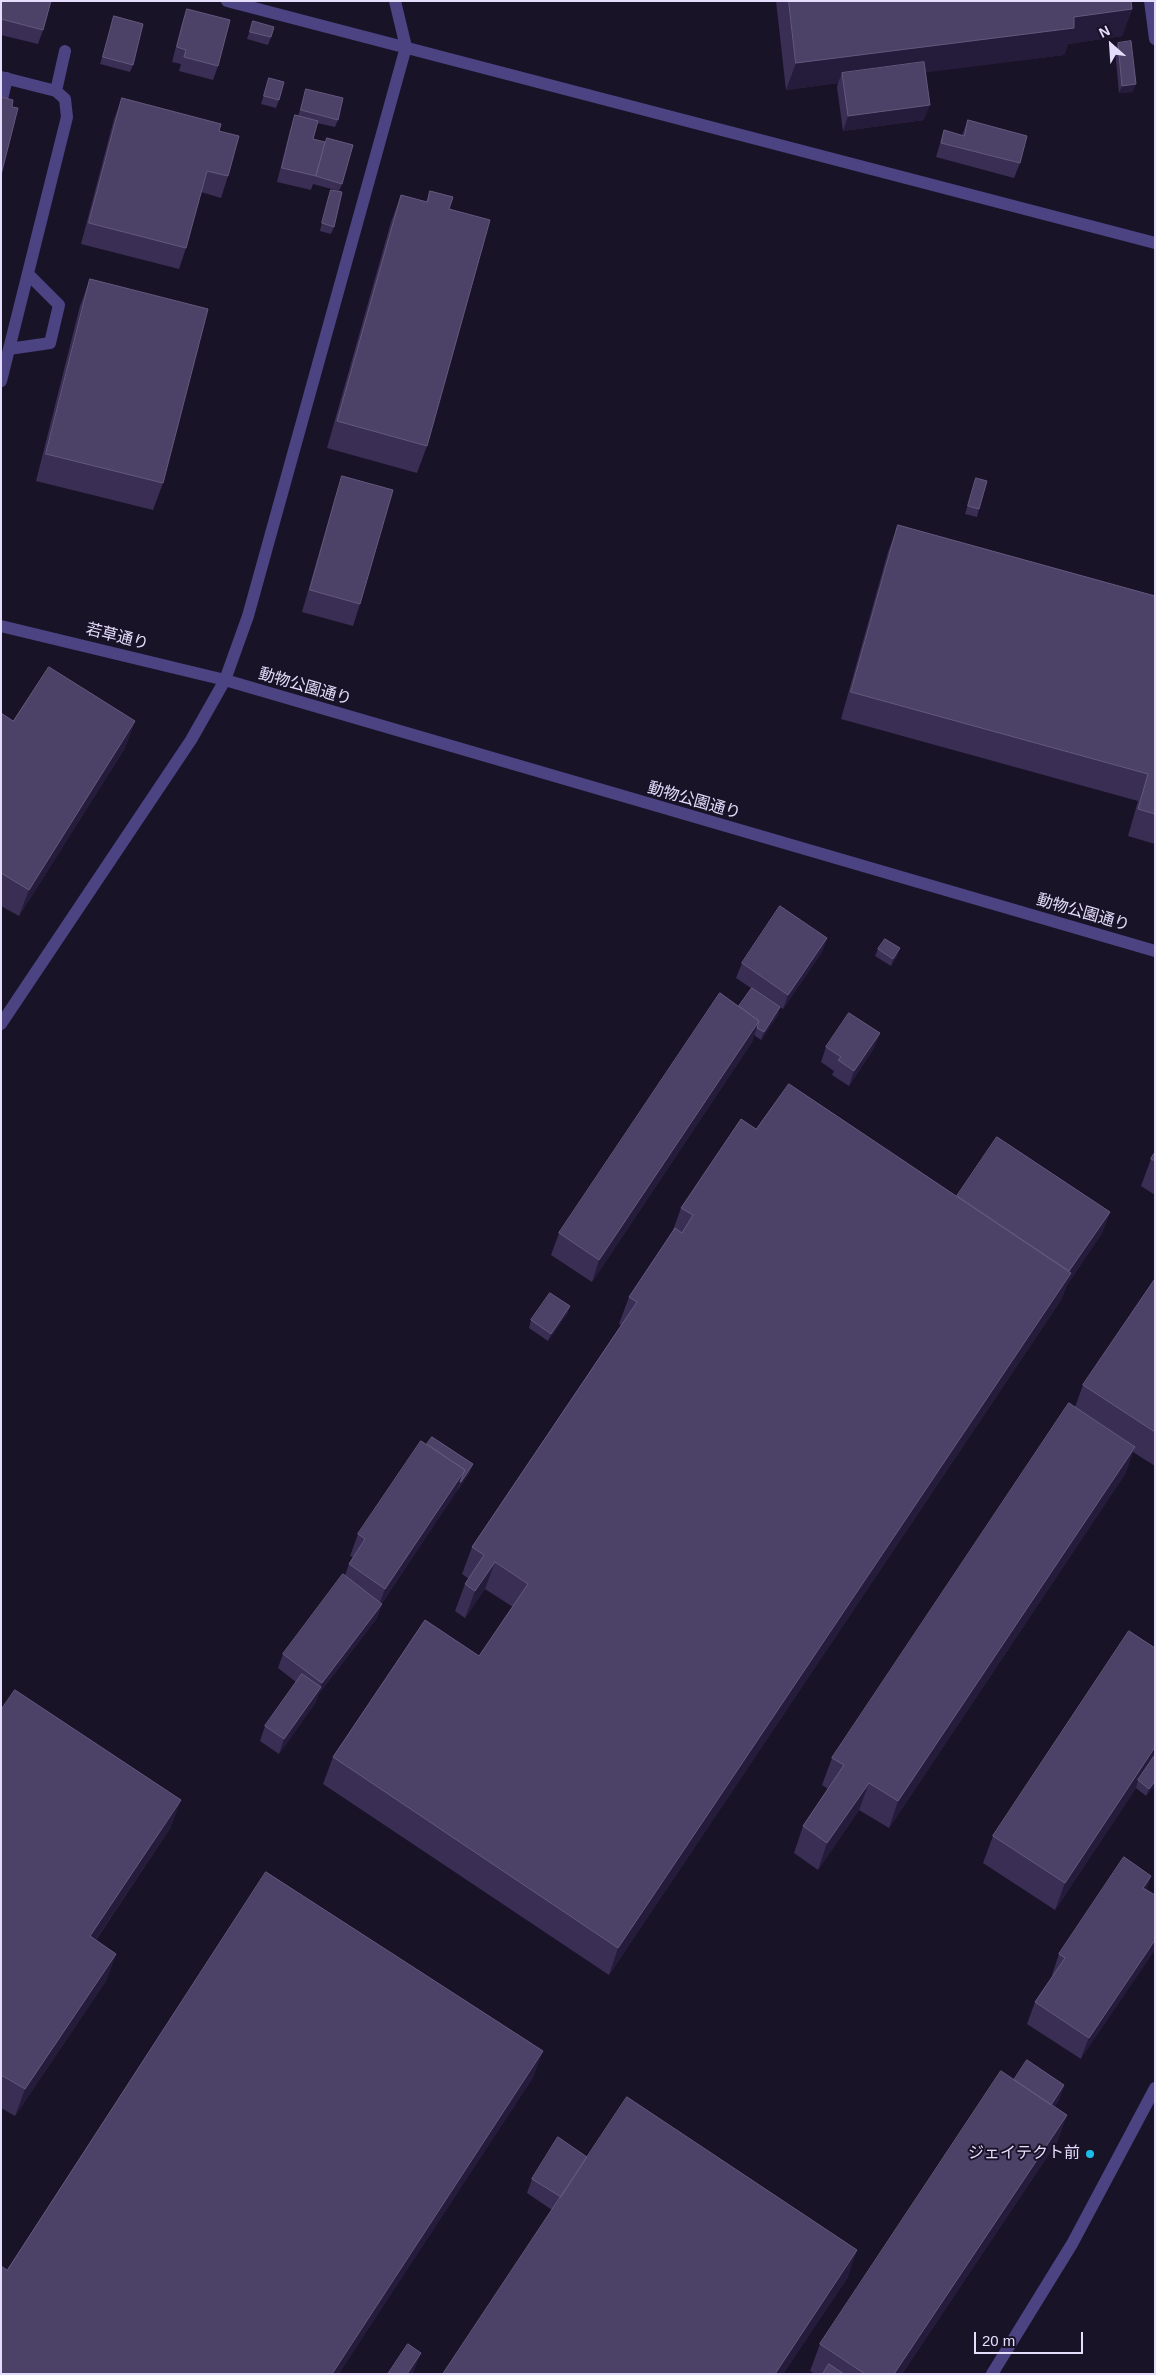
<!DOCTYPE html>
<html>
<head>
<meta charset="utf-8">
<style>
  body { margin:0 }
  #map { position:relative; width:1156px; height:2375px; overflow:hidden; background:#191328; font-family:Arial,sans-serif }
  canvas { display:block }
  .frame { position:absolute; inset:0; border:2px solid #e4ddfc; pointer-events:none }
  .north { position:absolute; left:1086px; top:20px; width:50px; height:50px; -webkit-text-stroke:4px #191328; paint-order:stroke; rotate:334deg; font-size:14px; font-weight:700; line-height:20px; text-align:center; color:#e4ddfc }
  .north::after { content:''; display:block; margin:auto; width:18px; height:22px; background:#e4ddfc; clip-path:polygon(50% 0,100% 100%,50% 72%,0 100%) }
  .scale { position:absolute; left:974px; top:2332px; width:109px; height:22px; box-sizing:border-box; border:2px solid #e4ddfc; border-top:0; padding-left:6px; font-size:15px; line-height:18px; white-space:nowrap; color:#e4ddfc; -webkit-text-stroke:4px #191328; paint-order:stroke }
</style>
</head>
<body>
<div id="map">
<canvas width="1156" height="2375"></canvas>
<div class="frame"></div>
<div class="north">N</div>
<div class="scale">20 m</div>
</div>
<script>
const ctx = document.querySelector('canvas').getContext('2d');
ctx.lineJoin = 'round';
function stroke(path, color, width, dash) { ctx.strokeStyle = color; ctx.lineWidth = width; ctx.lineCap = dash ? 'butt' : 'round'; ctx.setLineDash(dash || []); ctx.stroke(path); }
function paint(path, color) { ctx.fillStyle = color; ctx.fill(path, 'evenodd'); }
function label(font, color, halo, rows, align = 'center') {
  ctx.font = font + ' Arial,"Noto Sans JP",sans-serif'; ctx.lineWidth = 4; ctx.setLineDash([]); ctx.textBaseline = 'middle'; ctx.strokeStyle = halo; ctx.fillStyle = color; for (const [text, x, y, turn = 0] of rows) {
    ctx.save(); ctx.translate(x, y); ctx.rotate((+turn || 0) * Math.PI / 180); ctx.textAlign = isNaN(turn) ? turn : align; if (halo) ctx.strokeText(text, 0, 0); ctx.fillText(text, 0, 0); ctx.restore();
  }
}
stroke(new Path2D(`
  M227,1L1155,243
  M1150,1L1155,39
  M1,77L56,91L65,99L67,117L1,381
  M56,91L65,51
  M1,103L7,78
  M9,349L50,343L59,305L28,274
  M1,626L225,680L1155,951
  M1,1024L191,740L225,680L248,616L406,47L395,1
  M992,2374L1072,2244L1155,2088`), '#4c4382', 12);
paint(new Path2D(`
  M1,1L43,30L38,44L1,35Z
  M776,1H1131L1132,9L1122,36L1068,44L1064,55L925,72L924,120L843,131L837,87L838,83L786,90Z
  M187,9L218,66L213,80L179,71L181,64L172,62L182,23Z
  M114,16L133,65L130,72L100,64Z
  M253,21L271,37L268,45L247,39Z
  M1118,43L1133,92L1119,93L1115,50Z
  M269,78L279,100L276,108L261,104Z
  M306,89L338,120L335,127L317,123L313,139L323,151L342,184L339,191L313,184L311,190L277,182L290,130L295,115L298,116Z
  M122,98L219,131L228,176L221,198L201,192L186,248L179,269L81,244L114,119Z
  M968,120L1020,163L1014,178L936,157L944,130L962,135Z
  M331,190L334,227L331,234L320,231L328,197Z
  M430,191L449,209L427,446L417,473L327,448L391,222L401,195L426,202Z
  M90,279L163,483L153,510L36,481L80,306Z
  M342,476L360,604L353,626L302,612L335,497Z
  M976,478L979,509L977,517L965,514Z
  M898,525L1155,596V844L1128,836L1138,801L841,719L888,552Z
  M1,713L13,721H135L125,748L19,916L1,906Z
  M827,938L822,952L783,1009L780,1007L778,1015L761,1040L754,1035L752,1042L592,1282L551,1255L559,1233L739,1006L751,988L736,978L742,963Z
  M878,949L897,956L891,966L875,956Z
  M880,1033L874,1048L849,1086L832,1075L834,1071L821,1062L826,1047Z
  M756,1129L957,1196L1110,1212L1102,1233L1067,1285L1061,1300L609,1975L323,1784L333,1757L479,1656L513,1607L485,1589L465,1618L455,1611L465,1584L469,1579L462,1574L472,1547L621,1325L619,1324L629,1297L672,1233L681,1208Z
  M1155,1152V1195L1141,1186L1151,1159Z
  M1155,1279V1466L1133,1452L1125,1474L889,1828L859,1810L818,1870L794,1853L803,1826L828,1789L822,1785L832,1758L1075,1407L1083,1385Z
  M570,1306L567,1314L548,1341L529,1328L531,1320Z
  M470,1472L458,1490V1489L382,1603L377,1618L318,1695L316,1702L279,1754L260,1741L265,1726L296,1682L278,1668L283,1654L345,1575L349,1564L353,1557L350,1556L358,1534Z
  M1129,1631L1155,1784L1146,1796L1136,1788L1055,1910L983,1863L993,1836Z
  M1,1710L171,1827L96,1940L116,1954L106,1981L15,2116L1,2108Z
  M1151,1876L1146,1890L1081,2059L1027,2024L1035,2002L1053,1976L1052,1975L1059,1954Z
  M1014,2080L1064,2085L1059,2100L1054,2107L1067,2115L1057,2142L902,2374H815L810,2371L820,2344Z
  M587,2157L848,2277L783,2374H443L552,2210L527,2193L532,2179Z`), '#3a2e54');
paint(new Path2D(`
  M1132,9L1122,36L1068,44L1064,55L844,83L842,73L838,83L786,90L796,63L1074,17Z
  M1136,84L1133,92L1119,93L1122,86Z
  M930,105L924,120L843,131L848,116Z
  M135,721L125,748L19,916L29,890Z
  M827,938L822,952L783,1009L788,995Z
  M900,948L897,956L891,966L893,959Z
  M780,1007L778,1015L761,1040L764,1032Z
  M759,1021L752,1042L592,1282L599,1260Z
  M880,1033L874,1048L849,1086L854,1071Z
  M1110,1212L1102,1233L1067,1285L1061,1300L609,1975L618,1948L1067,1275Z
  M570,1306L567,1314L548,1341L551,1334Z
  M1135,1447L1125,1474L889,1828L898,1801Z
  M473,1464L470,1472L458,1490L461,1482Z
  M465,1470L457,1491L377,1610L385,1589Z
  M495,1562L485,1589L465,1618L475,1591Z
  M382,1604L377,1618L318,1695L316,1702L279,1754L284,1739L319,1690L322,1683Z
  M1155,1747V1759L1138,1780L1136,1788L1055,1910L1065,1883Z
  M1155,1781V1784L1146,1796L1149,1789Z
  M869,1783L859,1810L818,1870L827,1843Z
  M181,1800L171,1827L80,1963L90,1936Z
  M1151,1876L1144,1897L1143,1888Z
  M1155,1940V1950L1081,2059L1089,2038Z
  M116,1954L106,1981L15,2116L25,2089Z
  M543,2051L533,2078L339,2374H332Z
  M1064,2085L1059,2100L1039,2129L1044,2115Z
  M1067,2115L1057,2142L902,2374H894Z
  M857,2250L848,2277L783,2374H775Z
  M421,2353L413,2374H407Z`), '#251b3b');
const building = new Path2D(`
  M1,1H51L43,30L1,19Z
  M789,1H1131L1132,9L1074,17V28L796,63Z
  M187,9L230,20L218,66L184,57L186,50L177,47Z
  M114,16L143,24L133,65L103,57Z
  M253,21L274,27L271,37L250,32Z
  M1131,41L1136,84L1122,86L1118,43Z
  M924,62L930,105L848,116L842,73Z
  M269,78L284,82L279,100L264,96Z
  M306,89L343,98L338,120L301,110Z
  M1,97L13,100L12,107L18,108L1,175Z
  M122,98L221,124L219,131L239,136L228,176L207,171L186,248L89,223Z
  M295,115L318,121L313,139L325,142L316,176L282,168Z
  M968,120L1027,136L1020,163L941,143L944,130L964,136Z
  M327,138L353,145L342,184L316,176Z
  M331,190L342,192L334,227L322,223Z
  M430,191L453,197L449,209L490,220L427,446L337,421L401,195L427,202Z
  M90,279L208,309L163,483L46,454Z
  M342,476L393,490L360,604L310,590Z
  M976,478L987,481L979,509L968,506Z
  M898,525L1155,596V814L1138,809L1148,774L851,692Z
  M49,667L135,721L29,890L1,873V713L13,721Z
  M780,906L827,938L788,995L742,963Z
  M885,939L900,948L893,959L878,949Z
  M752,988L780,1007L764,1032L757,1028L759,1021L739,1006Z
  M720,993L759,1021L599,1260L559,1233Z
  M849,1013L880,1033L854,1071L838,1060L841,1057L826,1047Z
  M789,1084L1071,1273L618,1948L333,1757L425,1620L479,1656L528,1584L495,1562L475,1591L465,1584L484,1555L472,1547L637,1302L629,1297L675,1228L682,1233L693,1215L681,1208L741,1119L756,1129Z
  M997,1137L1110,1212L1069,1271L957,1196Z
  M1155,1152V1161L1151,1159Z
  M1155,1279V1432L1083,1385Z
  M550,1293L570,1306L551,1334L531,1320Z
  M1069,1403L1135,1447L898,1801L869,1783L827,1843L803,1826L844,1765L832,1758Z
  M432,1437L473,1464L461,1482H460L465,1470L427,1444Z
  M421,1441L465,1470L385,1589L349,1564L365,1539L358,1534Z
  M343,1574L382,1604L322,1683L283,1654Z
  M1129,1631L1155,1648V1747L1065,1883L993,1836Z
  M302,1674L321,1687L284,1739L265,1726Z
  M15,1690L181,1800L90,1936L116,1954L25,2089L1,2075V1710Z
  M1155,1755V1781L1149,1789L1138,1780Z
  M1124,1857L1151,1876L1143,1888L1155,1895V1940L1089,2038L1035,2002L1065,1958L1059,1954Z
  M266,1872L543,2051L332,2374H1V2266L7,2270Z
  M1027,2060L1064,2085L1051,2105L1014,2080Z
  M1001,2071L1067,2115L894,2374H865L820,2344Z
  M627,2097L857,2250L775,2374H443Z
  M558,2137L587,2157L561,2197L532,2179Z
  M408,2344L421,2353L407,2374H388Z
  M829,2364L844,2374H823Z`);
paint(building, '#4c4166');
stroke(building, '#64597d', 1);
for (const [x, y, r, color] of [
  [1090,2154,5,"#1cbee9"]
]) { const dot = new Path2D(); dot.arc(x, y, r, 0, 2 * Math.PI); ctx.fillStyle = color; ctx.fill(dot); stroke(dot, '#191328', 2); }
label('16px', '#e4ddfc', '#191328', [
  ["若草通り",117,637,14],
  ["動物公園通り",305,687,16],
  ["動物公園通り",694,801,16],
  ["動物公園通り",1083,913,16]
]);
label('16px', '#e4ddfc', '#191328', [
  ["ジェイテクト前",1080,2154]
], 'right');
</script>
</body>
</html>
